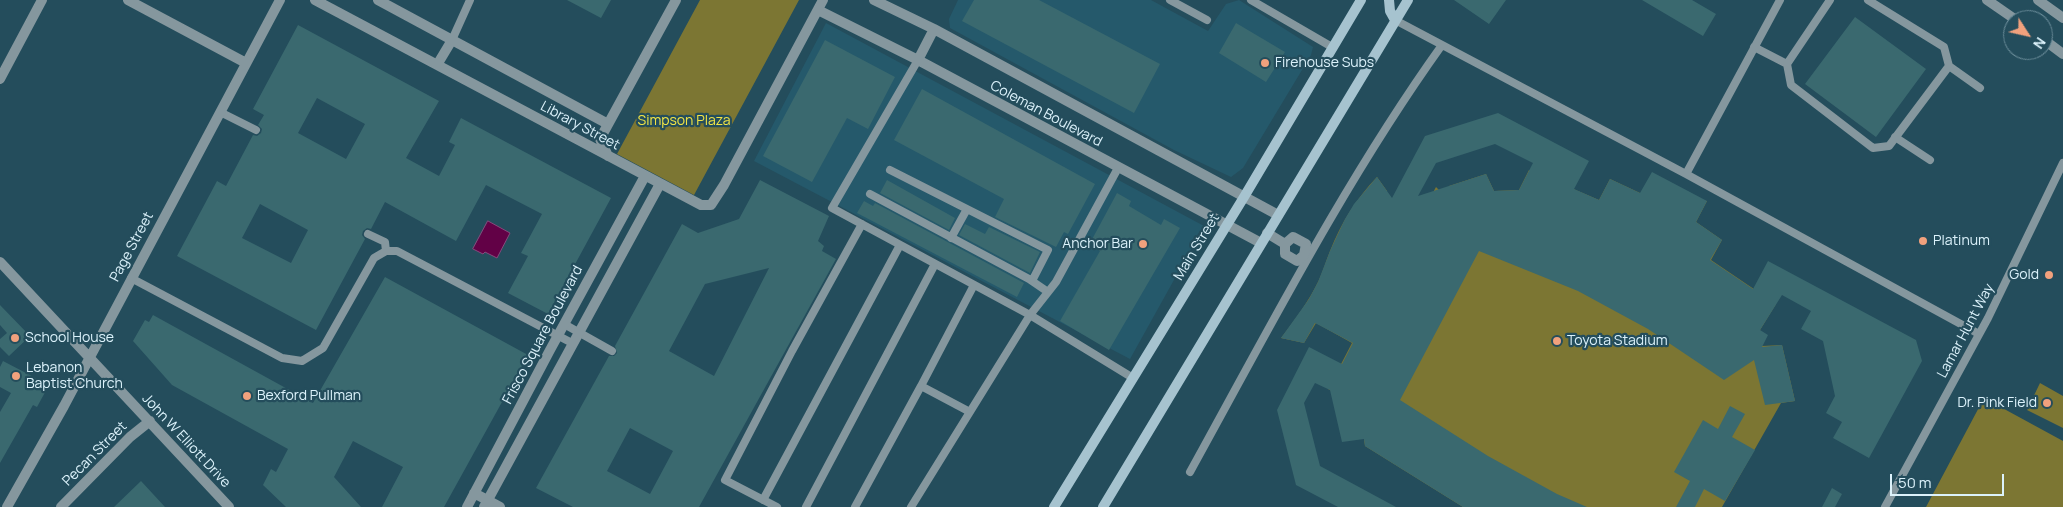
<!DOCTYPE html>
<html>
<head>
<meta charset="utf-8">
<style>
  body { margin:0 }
  #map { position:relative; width:2063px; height:507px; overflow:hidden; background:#244d5c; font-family:Manrope,sans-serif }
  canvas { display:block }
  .north { position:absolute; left:2003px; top:10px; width:50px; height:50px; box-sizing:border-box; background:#244d5c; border:1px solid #6e8f9c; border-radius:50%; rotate:125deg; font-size:14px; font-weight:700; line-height:20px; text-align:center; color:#dcf2fb }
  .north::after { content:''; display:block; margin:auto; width:18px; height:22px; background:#f1a17d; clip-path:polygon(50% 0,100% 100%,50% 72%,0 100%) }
  .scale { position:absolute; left:1890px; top:474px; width:114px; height:22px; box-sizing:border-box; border:2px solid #dcf2fb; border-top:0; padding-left:6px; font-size:15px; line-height:18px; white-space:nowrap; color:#dcf2fb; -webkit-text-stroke:4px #244d5c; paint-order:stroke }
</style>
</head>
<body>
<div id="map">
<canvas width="2063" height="507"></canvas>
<div class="north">N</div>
<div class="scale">50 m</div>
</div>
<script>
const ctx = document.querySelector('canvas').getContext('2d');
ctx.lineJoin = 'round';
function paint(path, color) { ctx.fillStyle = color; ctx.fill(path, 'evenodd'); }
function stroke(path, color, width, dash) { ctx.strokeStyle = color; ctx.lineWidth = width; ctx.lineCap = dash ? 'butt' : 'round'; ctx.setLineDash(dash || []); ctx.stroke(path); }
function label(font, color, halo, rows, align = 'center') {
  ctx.font = font + ' Manrope,sans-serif'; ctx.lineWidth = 4.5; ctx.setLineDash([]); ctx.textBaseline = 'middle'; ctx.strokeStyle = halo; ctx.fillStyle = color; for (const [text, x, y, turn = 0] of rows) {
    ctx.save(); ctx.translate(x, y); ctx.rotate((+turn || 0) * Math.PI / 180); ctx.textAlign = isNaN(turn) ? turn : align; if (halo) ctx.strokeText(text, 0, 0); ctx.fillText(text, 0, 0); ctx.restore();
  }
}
paint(new Path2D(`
  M958,0H1151L1208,31L1226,4L1239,0L1313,47L1311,55L1243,168L1231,177L1174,150L950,28L949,19Z
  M826,23L1204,226L1130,359L754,161Z`), '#25596b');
paint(new Path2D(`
  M700,0H799L694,195L617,154Z
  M1529,170L1599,200L1610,179L1640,193L1707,201L1696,222L1722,240L1711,260L1776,304L1760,330L1762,346L1782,345L1795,401L1781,403L1722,507H1463L1365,446L1364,439L1332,391L1328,389L1352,343L1316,323L1304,343L1281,338C1295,320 1309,301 1319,280C1323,271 1326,261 1330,251C1341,223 1356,199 1377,177L1387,191L1375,215L1411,233L1436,187L1455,206L1449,186L1486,174L1494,191L1519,190Z
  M2040,383L2063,396V428L2027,410Z
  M1984,398L2063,441V507H1926Z`), '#7c7633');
const water = new Path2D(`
  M488,221L510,233L497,258L485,252L483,254L473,249Z`);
paint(water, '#620146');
stroke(water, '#87497c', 1);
paint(new Path2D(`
  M567,0H611L601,18Z
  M974,0H1039L1160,64L1134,113L962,21Z
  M1454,0H1506L1489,24Z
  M1642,0H1692L1716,14L1703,36Z
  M1855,17L1926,69L1876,137L1805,84Z
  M1236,23L1285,52L1266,82L1219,53Z
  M298,25L439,101L406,158L439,176L455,145L449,142L461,118L611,198L548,314L508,293L528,256L521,253L542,214L486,185L456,241L385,202L371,229L367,228L363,231L362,235L365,239L316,330L177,256L217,181L226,186L253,135L257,136L261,133L262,129L258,125L264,115L253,109ZM317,98L365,124L346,159L298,133ZM260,204L308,230L291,263L242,238Z
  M825,40L895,77L868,129L847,118L812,182L763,156Z
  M922,89L1095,184L1068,234L1064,232L1056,247L995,217L1004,199L894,140Z
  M1498,113L1589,161L1574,189L1599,200L1610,179L1640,193L1652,172L1707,201L1696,222L1722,240L1710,260L1753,289L1768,261L1916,340L1922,361L1869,458L1833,438L1842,422L1826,413L1835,396L1823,341L1801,329L1811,311L1782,295L1760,330L1768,335L1762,347L1782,345L1795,401L1765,405L1754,360L1724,380L1648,329L1578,291L1479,251L1400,400L1488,456L1557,494L1587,507H1463L1365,446L1364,439L1342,442L1330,390L1315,383L1304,403L1320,466L1396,507H1338L1296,485L1277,410L1309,347L1342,364L1353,343L1315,323L1304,343L1281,338L1309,299L1318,282L1330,251L1345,219L1354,204L1377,177L1392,198L1425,136ZM1495,144L1533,163L1519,190L1494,191L1486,174L1418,196L1436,163Z
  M760,180L829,216L818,241L824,246L822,251L836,259L699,507H573L536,488L609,356H614L617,353L615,346L682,224L698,233L739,219ZM769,268L714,376L669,351L705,284ZM630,428L673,451L650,494L607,471Z
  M887,180L955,218L949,230L880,193Z
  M1117,193L1131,201L1129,206L1161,225L1164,219L1180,228L1109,350L1060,321L1100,251L1089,245Z
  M864,201L873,206L875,203L1024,283L1017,297L857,213Z
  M965,224L985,234L989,227L1040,252L1030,273L959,235Z
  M385,277L528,355L444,507H382L403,467L353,441L334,477L361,507H286L263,485L271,469L276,472L288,449L172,385L133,341L145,320L149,322L153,315L313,403Z
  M0,305L30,336L9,356L0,347V339L7,333L0,325Z
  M3,361L49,385L37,407L33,405L0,463V412L11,393L0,387V367Z
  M1730,406L1745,414L1732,437L1755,450L1725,501L1704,489L1695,507H1676L1690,481L1674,472L1703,420L1718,429Z
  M141,481L165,507H114Z
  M1832,488L1842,494L1835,507H1822Z`), '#3a696f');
stroke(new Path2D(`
  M1170,0L1207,20
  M1251,0L1332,47
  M1830,0L1787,64L1791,85L1873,148L1889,146L1949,66L1944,47L1868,0
  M1395,20L1686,174L1979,334
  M452,40L470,0
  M1754,47L1787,64
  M918,60L832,208L1030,315L1133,378
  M1949,66L1980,88
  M220,112L256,130
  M1895,137L1930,160
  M890,170L1048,250L1032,281
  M1686,174L1780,0
  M870,194L1029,279L1048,292
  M368,234L385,242L386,251
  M951,238L967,209
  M131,278L282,358L302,361L323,348L374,258L386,251H397L572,343
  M564,324L612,351
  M970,412L921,386L974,285
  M1190,472C1270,327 1346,179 1442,45
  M763,500L900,245
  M777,507L725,480L792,351L862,224
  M806,507L935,264
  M855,507L921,386
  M911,507L1030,315L1056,282L1118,168
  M1885,507L1988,318L2063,163`), '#85979e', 8);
stroke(new Path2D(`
  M128,0L246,63
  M315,0L701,205H711L724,185L823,0
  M378,0L608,124
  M874,0L934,29L1278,215
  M1987,0L2016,20
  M2038,0L2063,18
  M818,10L918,60L1261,243
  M2043,39L2063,54
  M918,60L934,29
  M437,65L452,40
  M0,79L42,0
  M608,156L600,139L676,0
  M1267,233L1285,244
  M1293,237L1306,244L1304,255L1297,261L1285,254V244Z
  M0,262L229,507
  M474,493L500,507
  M7,507L64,406L280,0
  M61,507L130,437L150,421
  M467,507L550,350L645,176
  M484,507L660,184`), '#85979e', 10);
stroke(new Path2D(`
  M1389,0L1390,11L1395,20
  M1054,507L1244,197L1361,0
  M1103,507L1408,0`), '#a6c3cf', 10);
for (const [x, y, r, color] of [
  [1265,63,5,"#f1a17d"],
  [1923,241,5,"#f1a17d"],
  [1143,244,5,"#f1a17d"],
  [2049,275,5,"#f1a17d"],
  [15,338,5,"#f1a17d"],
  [1557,341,5,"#f1a17d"],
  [16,376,5,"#f1a17d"],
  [247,396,5,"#f1a17d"],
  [2047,403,5,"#f1a17d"]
]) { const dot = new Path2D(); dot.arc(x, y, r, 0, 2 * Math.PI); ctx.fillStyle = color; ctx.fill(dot); stroke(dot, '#244d5c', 2); }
label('14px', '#dcf2fb', '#244d5c', [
  ["Firehouse Subs",1275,63],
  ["Platinum",1933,241],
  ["Anchor Bar",1133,244,"right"],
  ["Gold",2039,275,"right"],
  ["School House",25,338],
  ["Toyota Stadium",1567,341],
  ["Lebanon",26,368],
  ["Baptist Church",26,384],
  ["Bexford Pullman",257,396],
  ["Dr. Pink Field",2037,403,"right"]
], 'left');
label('14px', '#dcf2fb', '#244d5c', [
  ["Coleman Boulevard",1046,114,28],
  ["Library Street",580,126,28],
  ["Page Street",132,247,-62],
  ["Main Street",1197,247,-59],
  ["Lamar Hunt Way",1966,331,-62],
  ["Frisco Square Boulevard",543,335,-62],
  ["John W Elliott Drive",186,441,47],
  ["Pecan Street",95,454,-45]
]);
label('14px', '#f1e445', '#244d5c', [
  ["Simpson Plaza",684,121]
]);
</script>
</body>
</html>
